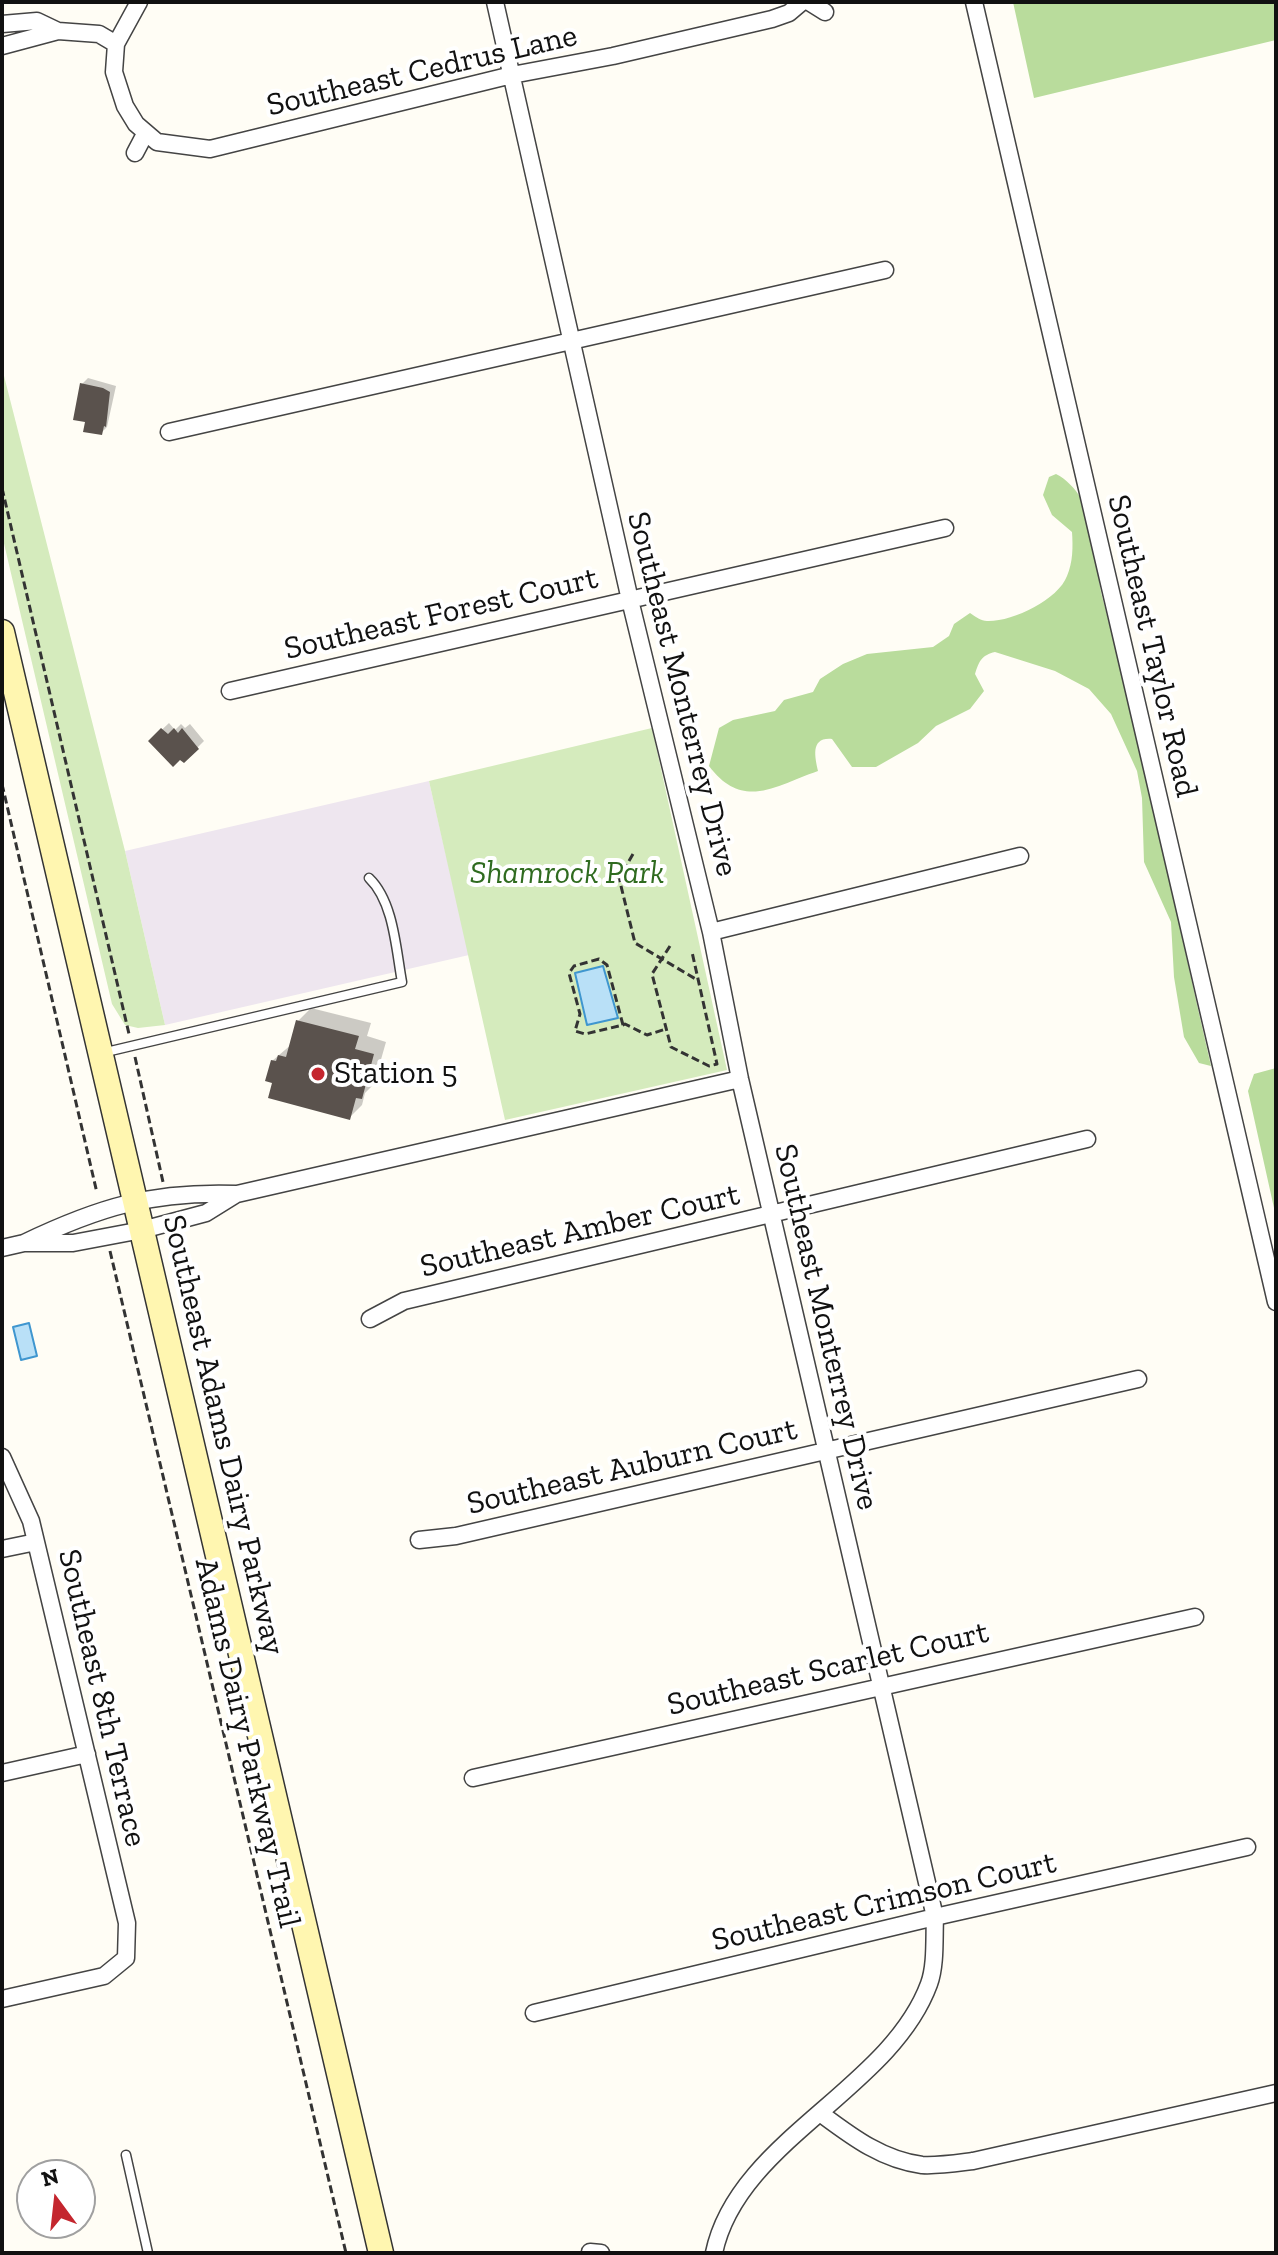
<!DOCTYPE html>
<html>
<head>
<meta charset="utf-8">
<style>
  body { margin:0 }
  #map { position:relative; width:1278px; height:2255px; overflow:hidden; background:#fffdf5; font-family:"Zilla Slab",serif }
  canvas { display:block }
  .frame { position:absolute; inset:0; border:4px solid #111; pointer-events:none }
  .north { position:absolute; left:16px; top:2159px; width:80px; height:80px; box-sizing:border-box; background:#fff; border:2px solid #a0a0a0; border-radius:50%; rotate:345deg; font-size:22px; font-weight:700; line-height:32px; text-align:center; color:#111 }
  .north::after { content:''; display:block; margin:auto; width:28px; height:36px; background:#c4262e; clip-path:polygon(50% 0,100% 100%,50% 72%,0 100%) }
</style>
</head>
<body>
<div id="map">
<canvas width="1278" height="2255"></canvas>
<div class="frame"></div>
<div class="north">N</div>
</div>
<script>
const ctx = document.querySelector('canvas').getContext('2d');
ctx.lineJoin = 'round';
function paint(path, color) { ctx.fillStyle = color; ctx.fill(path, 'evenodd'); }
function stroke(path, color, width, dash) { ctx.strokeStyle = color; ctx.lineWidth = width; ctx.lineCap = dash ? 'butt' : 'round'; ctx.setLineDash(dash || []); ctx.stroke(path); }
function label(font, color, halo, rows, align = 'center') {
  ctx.font = font + ' "Zilla Slab",serif'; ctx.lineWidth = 8; ctx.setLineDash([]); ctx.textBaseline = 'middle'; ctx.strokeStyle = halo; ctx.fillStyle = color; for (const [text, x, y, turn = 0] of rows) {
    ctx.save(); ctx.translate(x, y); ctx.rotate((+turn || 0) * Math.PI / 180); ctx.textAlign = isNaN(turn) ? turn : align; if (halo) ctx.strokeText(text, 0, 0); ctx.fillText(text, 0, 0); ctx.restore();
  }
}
paint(new Path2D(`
  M429,781L469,955L165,1025L125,851Z`), '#eee6ef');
paint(new Path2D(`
  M2,368L125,851L165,1025L138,1028L125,1025L112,1004L2,535Z
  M652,728L727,1070L505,1120L429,781Z`), '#d5ebbd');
paint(new Path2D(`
  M1013,2H1276V40L1034,98Z
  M1056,474C1066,479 1076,489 1081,499C1096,525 1095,570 1103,600C1144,754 1175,910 1211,1066L1199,1063L1184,1037L1174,977L1171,922L1144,862L1142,798L1137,771L1111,714L1089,689L1055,671L995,652C982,655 979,661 975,674L984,691L970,709L936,726L918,743L876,767H852L832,739C810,737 815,757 818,771C775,786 743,811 709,766L719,728L733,720L775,711L784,700L813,692L820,679L843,664L867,654L933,647L949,636L954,624L970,613C976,617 981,621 987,621C1012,622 1058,600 1067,576C1073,562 1073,547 1072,532L1052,515L1043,495L1049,477Z
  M1276,1068V1217L1248,1091L1254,1074Z`), '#b9dc9c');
const water = new Path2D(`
  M603,966L618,1018L587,1025L575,973Z
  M29,1323L37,1356L21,1360L13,1327Z`);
paint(water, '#b9e0f7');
stroke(water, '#3f96cf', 2);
paint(new Path2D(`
  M88,378L116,386L107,427L101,433L87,421L82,384Z
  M169,723L175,730L181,724L185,728L190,724L204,741L184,761L150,741Z
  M311,1008L371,1023L367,1036L386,1042L374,1084L365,1093L362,1105L349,1118L274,1082L272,1061L292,1044L298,1021Z`), '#0003');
paint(new Path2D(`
  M80,383L103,388L110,392L106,427L104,426L102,435L83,432L85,422L73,420Z
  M161,728L168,734L174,728L178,733L182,728L199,749L184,763L180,760L173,767L148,741Z
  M296,1020L359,1036L355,1049L374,1054L362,1099L356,1098L350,1120L268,1098L272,1083L265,1081L271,1060L276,1061L278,1055L286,1057Z`), '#5a524d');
const service = new Path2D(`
  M102,1053L402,982C396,950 394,902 369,878
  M126,2155L148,2253`);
const minor = new Path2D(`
  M139,2L116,44L114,72L125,106L136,124L157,142L210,149L512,75L613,56L772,19L789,13L802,2
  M495,2L630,600L711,932L740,1079L935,1917C934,1938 936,1965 929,1984C890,2090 737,2141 714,2253
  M809,2L825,12
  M974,2L1276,1302
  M2,24L37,21L58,31L99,34L116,44
  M2,46L58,31
  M135,153L145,134
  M169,432L885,270
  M230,691L945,528
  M711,932L1020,856
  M24,1243C99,1207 152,1191 237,1194L740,1079
  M2,1248L24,1243H73L142,1230L206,1213L235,1195
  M370,1319L404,1301L1087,1139
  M2,1457L31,1521L127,1923L126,1958L104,1976L2,1999
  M419,1540L456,1536L1138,1379
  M2,1549L36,1542
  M2,1773L87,1754
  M473,1778L1195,1617
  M534,2013L935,1917L1247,1847
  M820,2113C851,2136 882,2160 922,2165C938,2166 957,2163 973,2161L1276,2093
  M590,2252L601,2253`);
const secondary = new Path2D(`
  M2,632L381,2253`);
stroke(service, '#444', 11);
stroke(minor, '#444', 19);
stroke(secondary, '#333', 27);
stroke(new Path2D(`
  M2,488L129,1034
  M2,784L97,1193
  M633,854L619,878L635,943L699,981
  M670,946L652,974L671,1047L709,1066L717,1064L692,952
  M623,1025L607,965L599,959L574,966L569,973L580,1014L575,1031L585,1034L623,1025L625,1024L647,1035L666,1029
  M135,1057L163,1182
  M110,1251L346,2253`), '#333', 3, [8, 4]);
stroke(service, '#fff', 8);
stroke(minor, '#fff', 16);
stroke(secondary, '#fff6b0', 24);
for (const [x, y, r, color] of [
  [318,1074,8,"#c4262e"]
]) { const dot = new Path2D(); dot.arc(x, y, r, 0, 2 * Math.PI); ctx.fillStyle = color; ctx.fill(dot); stroke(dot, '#fff', 3); }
label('32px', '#111', '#fff', [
  ["Southeast Cedrus Lane",422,71,-13],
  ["Southeast Forest Court",441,614,-13],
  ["Southeast Taylor Road",1152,646,77],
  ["Southeast Monterrey Drive",682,694,76],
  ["Southeast Amber Court",580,1231,-13],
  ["Southeast Monterrey Drive",826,1327,77],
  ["Southeast Adams Dairy Parkway",223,1435,77],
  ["Southeast Auburn Court",632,1467,-13],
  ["Southeast Scarlet Court",828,1669,-13],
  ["Southeast 8th Terrace",102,1698,77],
  ["Adams Dairy Parkway Trail",247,1743,77],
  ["Southeast Crimson Court",884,1902,-13]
]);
label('italic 32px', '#2f6b1f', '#fff', [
  ["Shamrock Park",567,874]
]);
label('32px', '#111', '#fff', [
  ["Station 5",334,1074]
], 'left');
</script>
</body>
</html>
